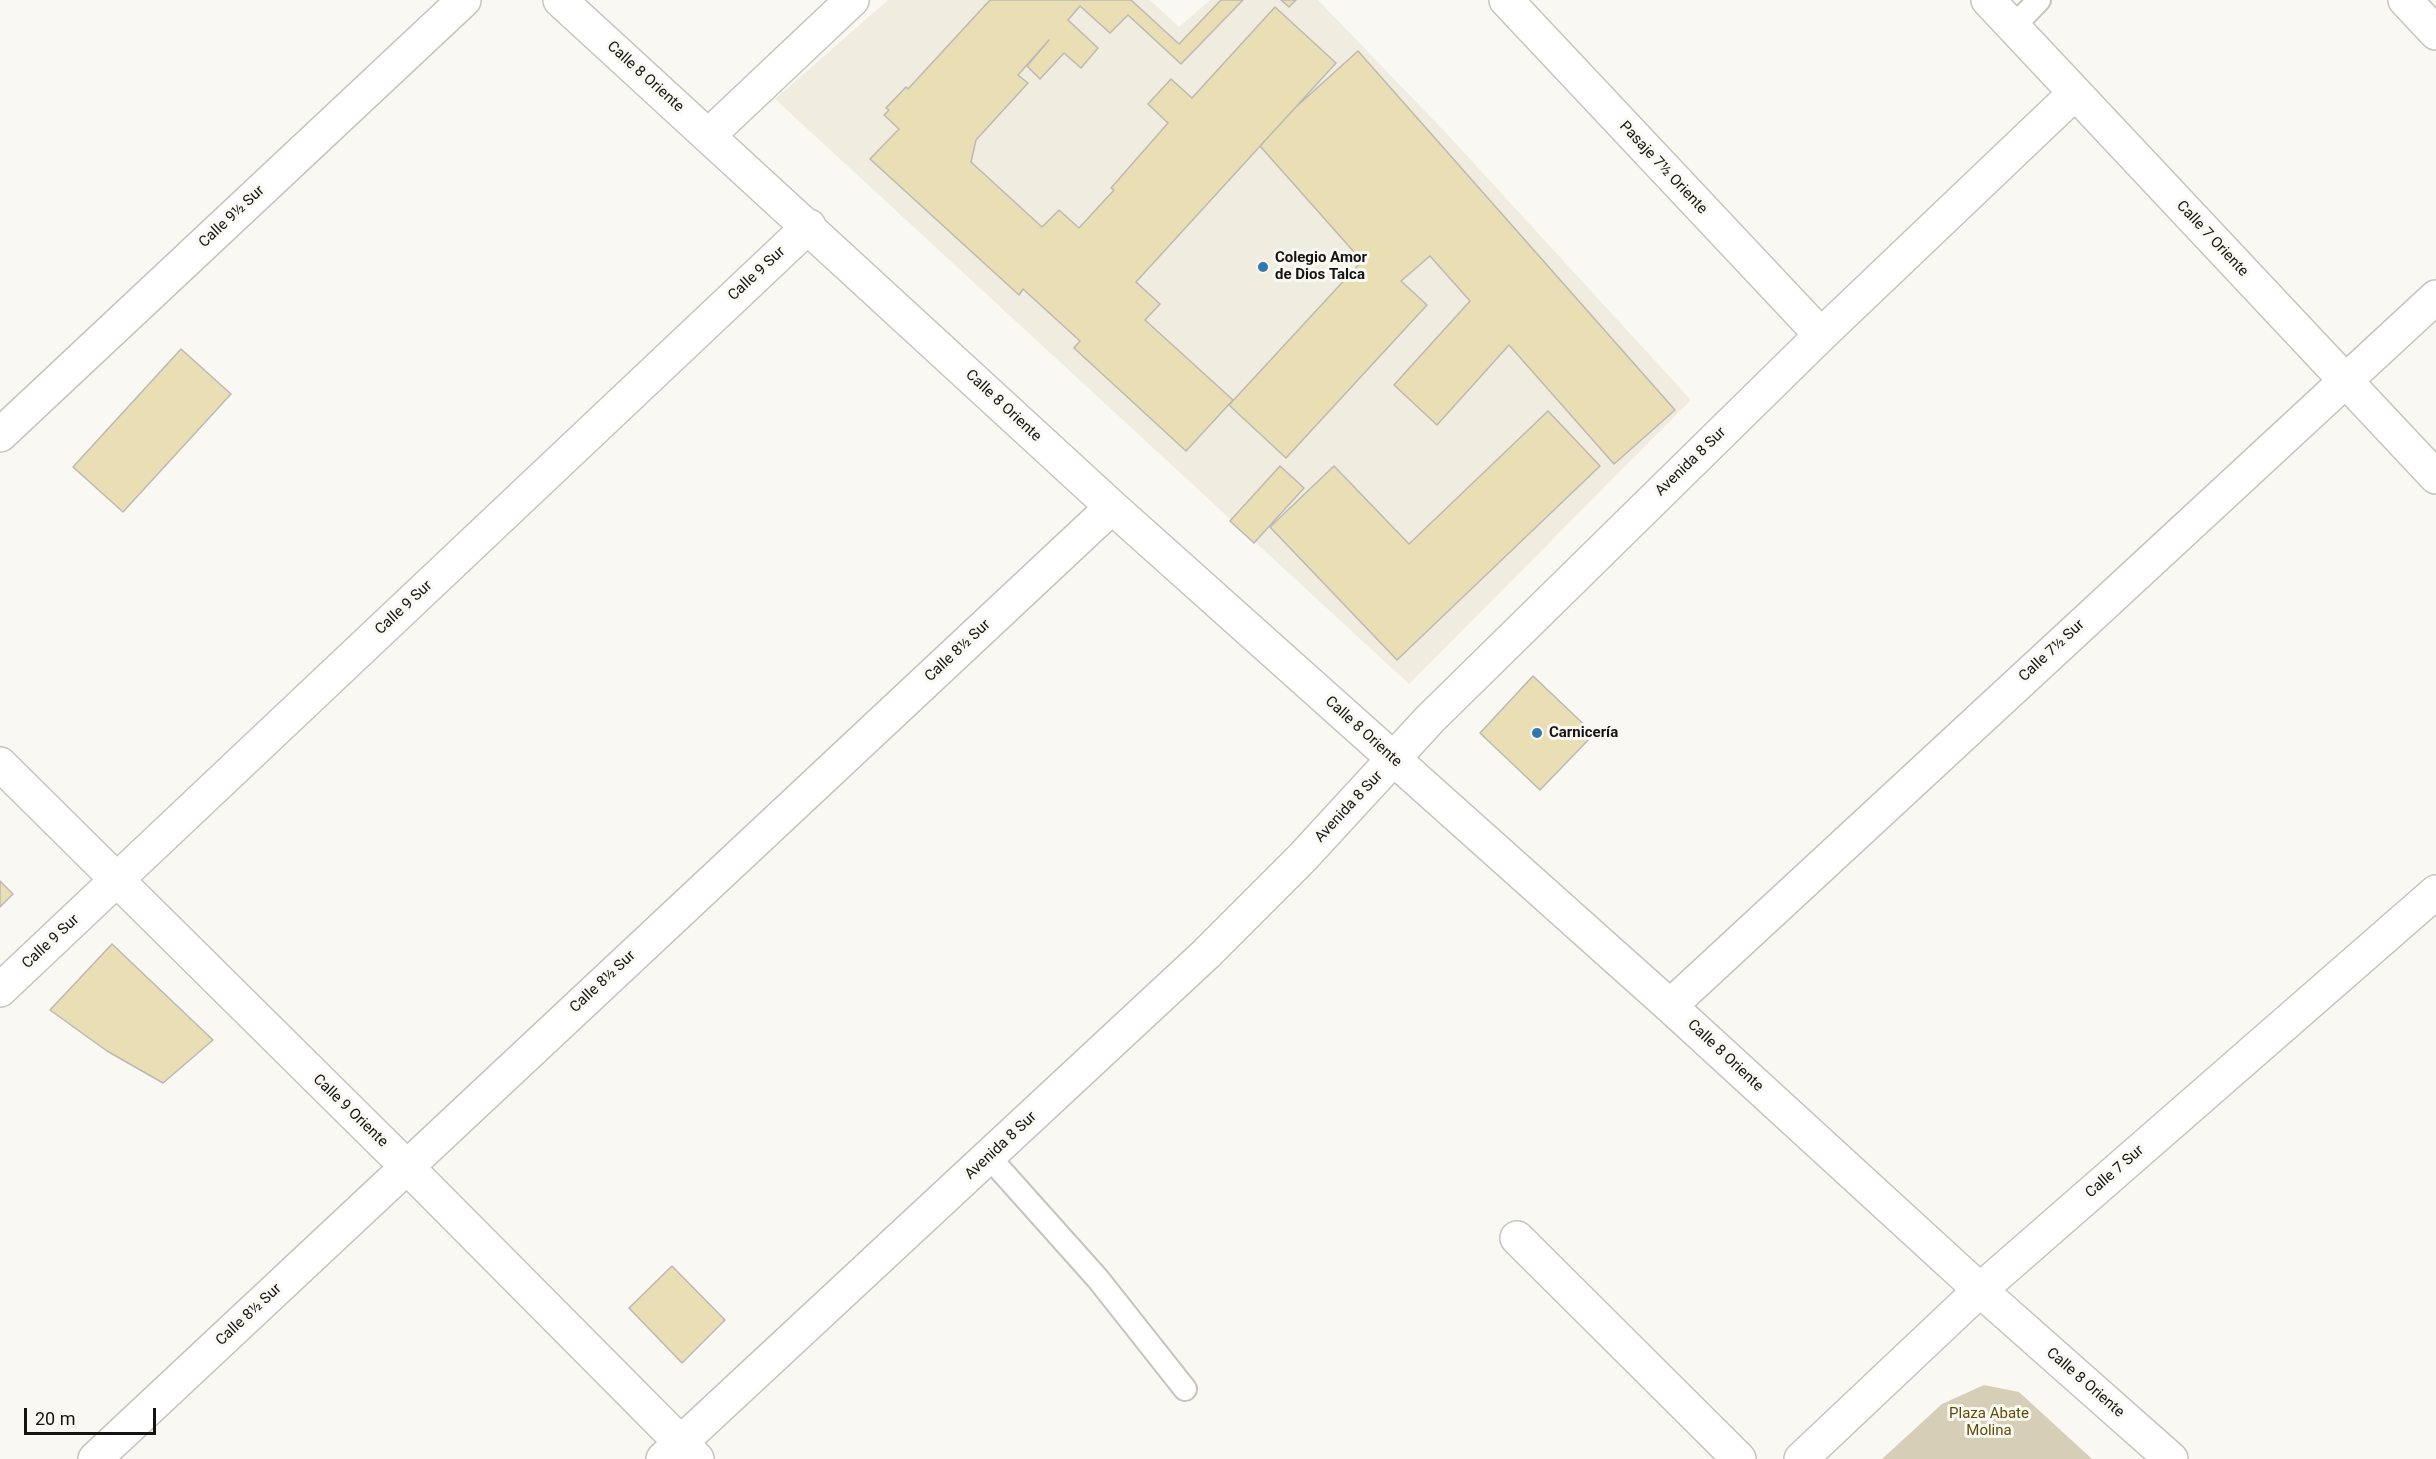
<!DOCTYPE html>
<html>
<head>
<meta charset="utf-8">
<style>
  body { margin:0 }
  #map { position:relative; width:2436px; height:1459px; overflow:hidden; background:#f9f8f2; font-family:Roboto,sans-serif }
  canvas { display:block }
  .scale { position:absolute; left:24px; top:1408px; width:132px; height:27px; box-sizing:border-box; border:3px solid #151412; border-top:0; padding-left:8px; font-size:18px; line-height:21px; white-space:nowrap; color:#151412; -webkit-text-stroke:4px #f9f8f2; paint-order:stroke }
</style>
</head>
<body>
<div id="map">
<canvas width="2436" height="1459"></canvas>
<div class="scale">20 m</div>
</div>
<script>
const ctx = document.querySelector('canvas').getContext('2d');
ctx.lineJoin = 'round';
function paint(path, color) { ctx.fillStyle = color; ctx.fill(path, 'evenodd'); }
function stroke(path, color, width, dash) { ctx.strokeStyle = color; ctx.lineWidth = width; ctx.lineCap = dash ? 'butt' : 'round'; ctx.setLineDash(dash || []); ctx.stroke(path); }
function label(font, color, halo, rows, align = 'center') {
  ctx.font = font + ' Roboto,sans-serif'; ctx.lineWidth = 6; ctx.setLineDash([]); ctx.textBaseline = 'middle'; ctx.strokeStyle = halo; ctx.fillStyle = color; for (const [text, x, y, turn = 0] of rows) {
    ctx.save(); ctx.translate(x, y); ctx.rotate((+turn || 0) * Math.PI / 180); ctx.textAlign = isNaN(turn) ? turn : align; if (halo) ctx.strokeText(text, 0, 0); ctx.fillText(text, 0, 0); ctx.restore();
  }
}
paint(new Path2D(`
  M888,0H1150L1179,27L1210,0H1318L1447,134L1691,400L1409,684L775,99Z`), '#f0ecdf');
paint(new Path2D(`
  M1984,1385L2019,1392L2092,1459H1882L1942,1404Z`), '#d6ceb6');
const building = new Path2D(`
  M990,0H1131L1179,44L1221,0H1243L1181,64L1128,15L1110,33L1080,6L1068,20L1098,48L1081,68L1064,53L1040,79L1027,66L1049,40L1018,75L1028,83L976,140L971,162L1042,227L1059,210L1079,228L1114,190L1111,188L1168,123L1148,104L1171,79L1192,98L1275,7L1336,63L1136,282L1160,304L1145,320L1233,400L1186,451L1074,348L1080,341L1023,289L1019,295L870,159L899,129L884,115L889,110L886,108L906,87L908,89Z
  M1281,0H1296L1289,7Z
  M1358,51L1675,410L1614,464L1509,345L1437,425L1394,385L1470,301L1430,256L1401,281L1427,305L1286,458L1229,405L1362,261L1260,146L1296,107Z
  M181,349L231,394L123,512L73,467Z
  M1548,411L1600,466L1397,660L1270,527L1334,466L1409,544Z
  M1280,466L1304,488L1254,543L1230,521Z
  M1533,676L1594,734L1540,790L1480,733Z
  M0,881L13,894L0,907Z
  M112,944L213,1040L163,1083L107,1051L50,1010Z
  M672,1266L725,1320L682,1363L629,1308Z`);
paint(building, '#eadeb5');
stroke(building, '#bbb9b4', 1.5);
const lane = new Path2D(`
  M2013,27L2039,0
  M989,1157L1098,1279L1185,1389`);
const street = new Path2D(`
  M560,0L1112,507L1670,1006L1980,1290L2171,1459
  M1506,0L1821,335
  M1988,0L2436,477
  M2405,0L2436,33
  M709,135L852,0
  M0,435L464,0
  M0,764L406,1166L697,1459
  M0,990L809,226
  M1670,1006L2436,297
  M1517,1238L1739,1459
  M95,1459L1112,507
  M663,1459L1206,954L1302,858L1430,719L1821,335L2075,93
  M1801,1459L1980,1290L2436,892`);
stroke(lane, '#c6c4bf', 26);
stroke(street, '#c6c4bf', 36);
stroke(lane, '#fff', 22);
stroke(street, '#fff', 33);
for (const [x, y, r, color] of [
  [1263,267,6,"#3079ad"],
  [1537,733,6,"#3079ad"]
]) { const dot = new Path2D(); dot.arc(x, y, r, 0, 2 * Math.PI); ctx.fillStyle = color; ctx.fill(dot); stroke(dot, '#f9f8f2', 2); }
label('15px', '#151412', '#f9f8f2', [
  ["Calle 8 Oriente",645,77,42],
  ["Pasaje 7½ Oriente",1663,168,47],
  ["Calle 9½ Sur",232,217,-43],
  ["Calle 7 Oriente",2212,239,47],
  ["Calle 9 Sur",757,274,-43],
  ["Calle 8 Oriente",1003,406,43],
  ["Avenida 8 Sur",1691,462,-44],
  ["Calle 9 Sur",404,608,-43],
  ["Calle 8½ Sur",958,651,-43],
  ["Calle 7½ Sur",2052,651,-43],
  ["Calle 8 Oriente",1363,732,42],
  ["Avenida 8 Sur",1349,807,-47],
  ["Calle 9 Sur",51,942,-43],
  ["Calle 8½ Sur",603,982,-43],
  ["Calle 8 Oriente",1725,1056,43],
  ["Calle 9 Oriente",350,1111,44],
  ["Avenida 8 Sur",1001,1146,-43],
  ["Calle 7 Sur",2115,1172,-41],
  ["Calle 8½ Sur",249,1315,-43],
  ["Calle 8 Oriente",2085,1383,41]
]);
label('bold 15px', '#151412', '#f9f8f2', [
  ["Colegio Amor",1275,258],
  ["de Dios Talca",1275,275],
  ["Carnicería",1549,733]
], 'left');
label('15px', '#5f4d05', '#f9f8f2', [
  ["Plaza Abate",1989,1414],
  ["Molina",1989,1431]
]);
</script>
</body>
</html>
